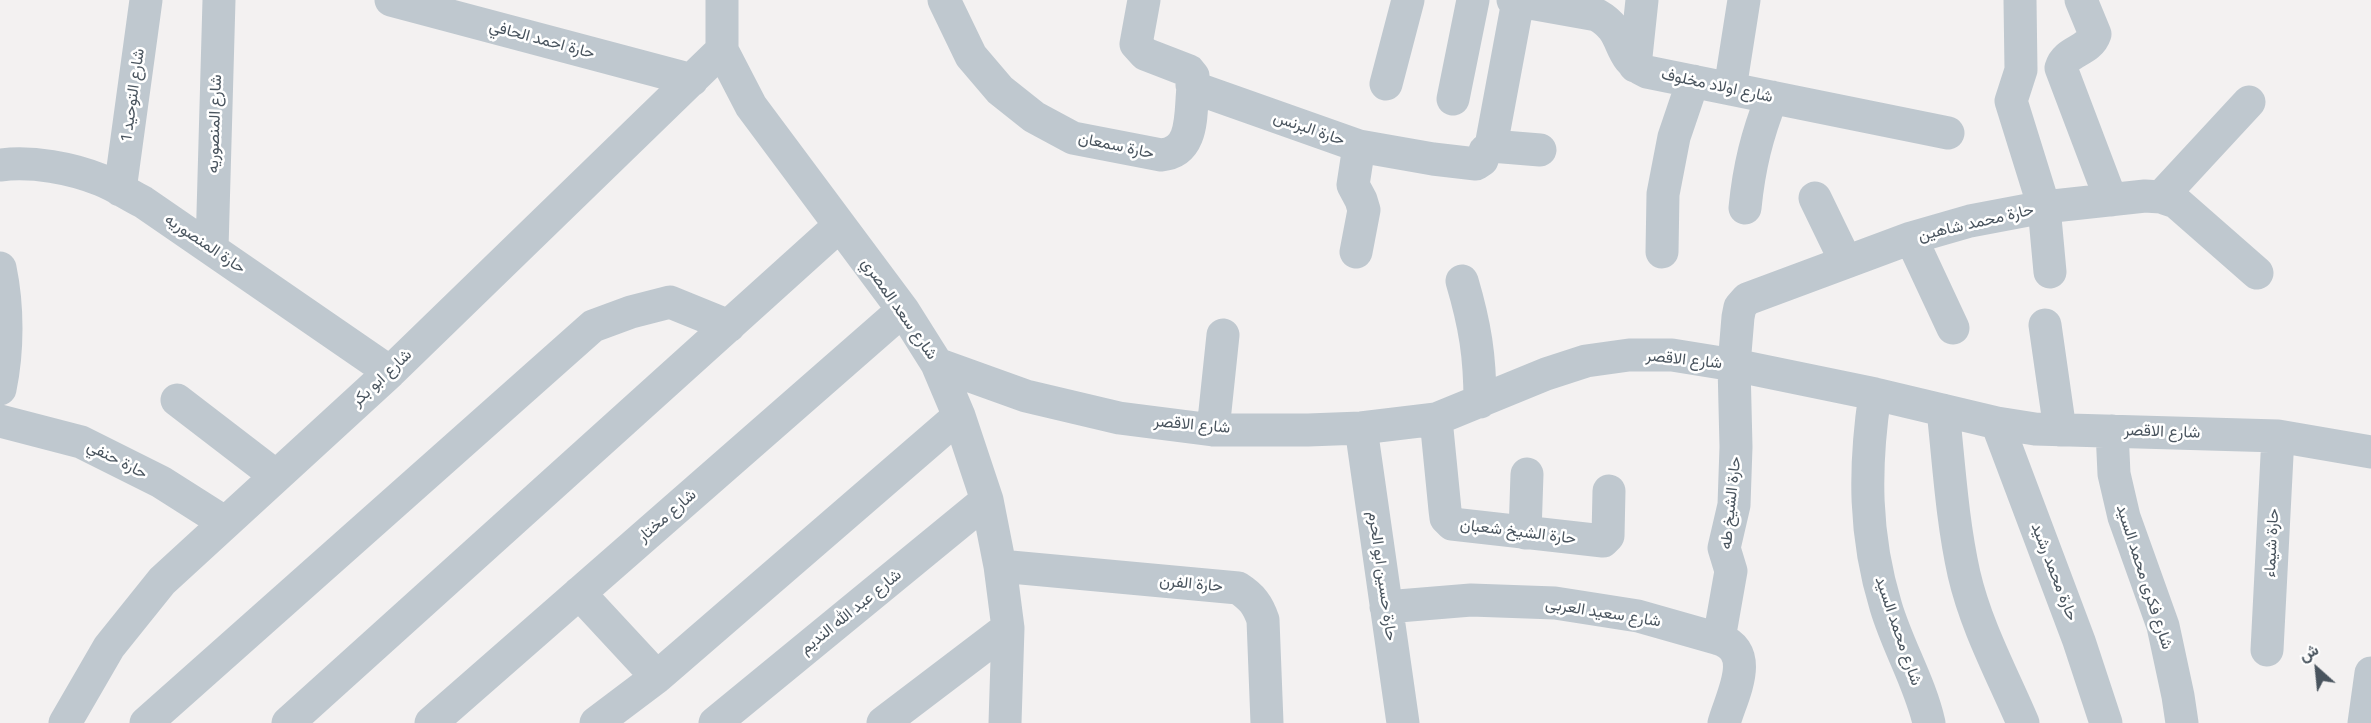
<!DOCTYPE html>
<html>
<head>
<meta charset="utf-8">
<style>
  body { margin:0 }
  #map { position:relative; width:2371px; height:723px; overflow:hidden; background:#f3f1f1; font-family:"Fira Sans",Vazirmatn,sans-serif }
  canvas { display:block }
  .north { position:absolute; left:2287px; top:639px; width:60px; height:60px; -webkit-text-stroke:4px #fff; paint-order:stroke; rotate:333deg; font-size:16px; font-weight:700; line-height:24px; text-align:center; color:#49545e }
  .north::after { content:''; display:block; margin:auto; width:21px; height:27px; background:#49545e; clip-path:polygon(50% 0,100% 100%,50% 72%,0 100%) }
</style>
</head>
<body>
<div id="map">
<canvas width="2371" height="723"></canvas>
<div class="north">ش</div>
</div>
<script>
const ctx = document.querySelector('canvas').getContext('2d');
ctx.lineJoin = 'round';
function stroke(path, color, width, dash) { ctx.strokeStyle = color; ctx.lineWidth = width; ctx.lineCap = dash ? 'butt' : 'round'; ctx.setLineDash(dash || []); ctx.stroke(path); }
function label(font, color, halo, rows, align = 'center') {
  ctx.font = font + ' "Fira Sans",Vazirmatn,sans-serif'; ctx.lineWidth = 5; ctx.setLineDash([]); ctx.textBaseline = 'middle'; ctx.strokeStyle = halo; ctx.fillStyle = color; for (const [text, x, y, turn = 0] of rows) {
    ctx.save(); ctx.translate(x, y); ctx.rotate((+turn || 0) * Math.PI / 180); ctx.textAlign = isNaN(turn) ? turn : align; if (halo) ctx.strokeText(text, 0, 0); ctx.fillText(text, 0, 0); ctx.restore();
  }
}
stroke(new Path2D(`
  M391,0L692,80
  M722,0V50L751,106L903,310L937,364L959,416L987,500L1000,566L1008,628L1005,723
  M944,0L971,56L1000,90L1034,117L1073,138L1161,155C1195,152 1190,114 1193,87
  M1144,0L1136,44L1145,54L1189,71L1193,76L1192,85L1195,88L1359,146L1433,159L1476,164L1482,160L1485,151L1491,146L1540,150
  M1513,0L1597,15C1629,33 1614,57 1647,72L1948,133
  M2020,0L2021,70L2011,101L2044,207L2050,272
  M2081,0L2095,34C2089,52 2066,50 2061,68L2111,200
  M1635,66L1642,0
  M1386,84L1408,0
  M1730,89L1744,0
  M1453,99L1473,0
  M1491,146L1518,1
  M0,165C33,161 71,168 101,180C116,186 129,195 143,202L390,372
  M120,190L146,0
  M2161,197L2249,102
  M1815,198L1846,262
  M1745,208C1749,167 1757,135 1772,97
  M1911,238L1953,328
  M212,249L219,0
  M1356,252L1364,210L1361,200L1353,185L1359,146
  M1662,252L1663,194L1674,137L1693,81
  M0,268C8,306 8,351 0,389
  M1462,281C1475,325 1480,356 1480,402
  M2045,325L2060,430
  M937,364L1026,396L1119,418L1213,430H1308L1361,428L1436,419L1546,374L1586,361L1629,355H1672L1734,365L1875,394L1997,423L2035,429L2278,436L2371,452
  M1875,394C1864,468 1864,535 1886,607C1898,647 1920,683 1929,723
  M177,400L276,476
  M1943,410C1949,465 1952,520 1964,574C1976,626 2002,674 2023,723
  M1436,419L1445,510L1446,518L1452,524L1603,541L1608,536L1609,491
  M0,421L81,442L161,482L224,522
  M1997,423L2079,641L2106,723
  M1361,428L1403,723
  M1213,430L1223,335
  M2112,431L2114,474L2124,517L2163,626L2178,696L2182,723
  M1525,533L1527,474
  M1000,566L1238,588C1252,597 1258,605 1263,620L1267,723
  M579,593L657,677
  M1386,607L1471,600L1555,603L1638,616L1719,639C1757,652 1732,695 1724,723
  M1719,639L1731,571L1724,548L1734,505L1736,447L1734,365L1738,317L1740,307L1747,299L1911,238L1970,221L2044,207L2145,196L2161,197L2176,202L2257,273
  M2267,650L2278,436
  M65,723L109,647L162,581L390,372L722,50
  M146,723L593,326L631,312L670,302L729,326
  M288,723L839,226
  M431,723L903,310
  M596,723L657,677L959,416
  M715,723L987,500
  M883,723L1008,628
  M2364,723L2371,673`), '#bfc8cf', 33);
label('16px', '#49545e', '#fff', [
  ["حارة احمد الحافي",542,40,15],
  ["شارع اولاد مخلوف",1717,86,12],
  ["شارع التوحيد 1",133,95,-82],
  ["شارع المنصوريه",215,124,-88],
  ["حارة البرنس",1309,129,19],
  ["حارة سمعان",1116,146,12],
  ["حارة محمد شاهين",1976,223,-13],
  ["حارة المنصوريه",205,244,34],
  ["شارع سعد المصري",899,309,55],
  ["شارع الاقصر",1684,360,6],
  ["شارع ابو بكر",382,378,-43],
  ["شارع الاقصر",1192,425,5],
  ["شارع الاقصر",2162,432,2],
  ["حارة حنفي",117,460,27],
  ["حارة الشيخ طه",1731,503,-84],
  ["شارع مختار",667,516,-41],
  ["حارة الشيخ شعبان",1518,532,7],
  ["حارة شيماء",2272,543,-87],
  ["حارة محمد رشيد",2054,572,69],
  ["حارة حسين ابو الحرم",1382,576,82],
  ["شارع فكرى محمد السيد",2144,577,72],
  ["حارة الفرن",1191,584,5],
  ["شارع عبد الله النديم",851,612,-39],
  ["شارع سعيد العربى",1603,613,9],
  ["شارع محمد السيد",1898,631,71]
]);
</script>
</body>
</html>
